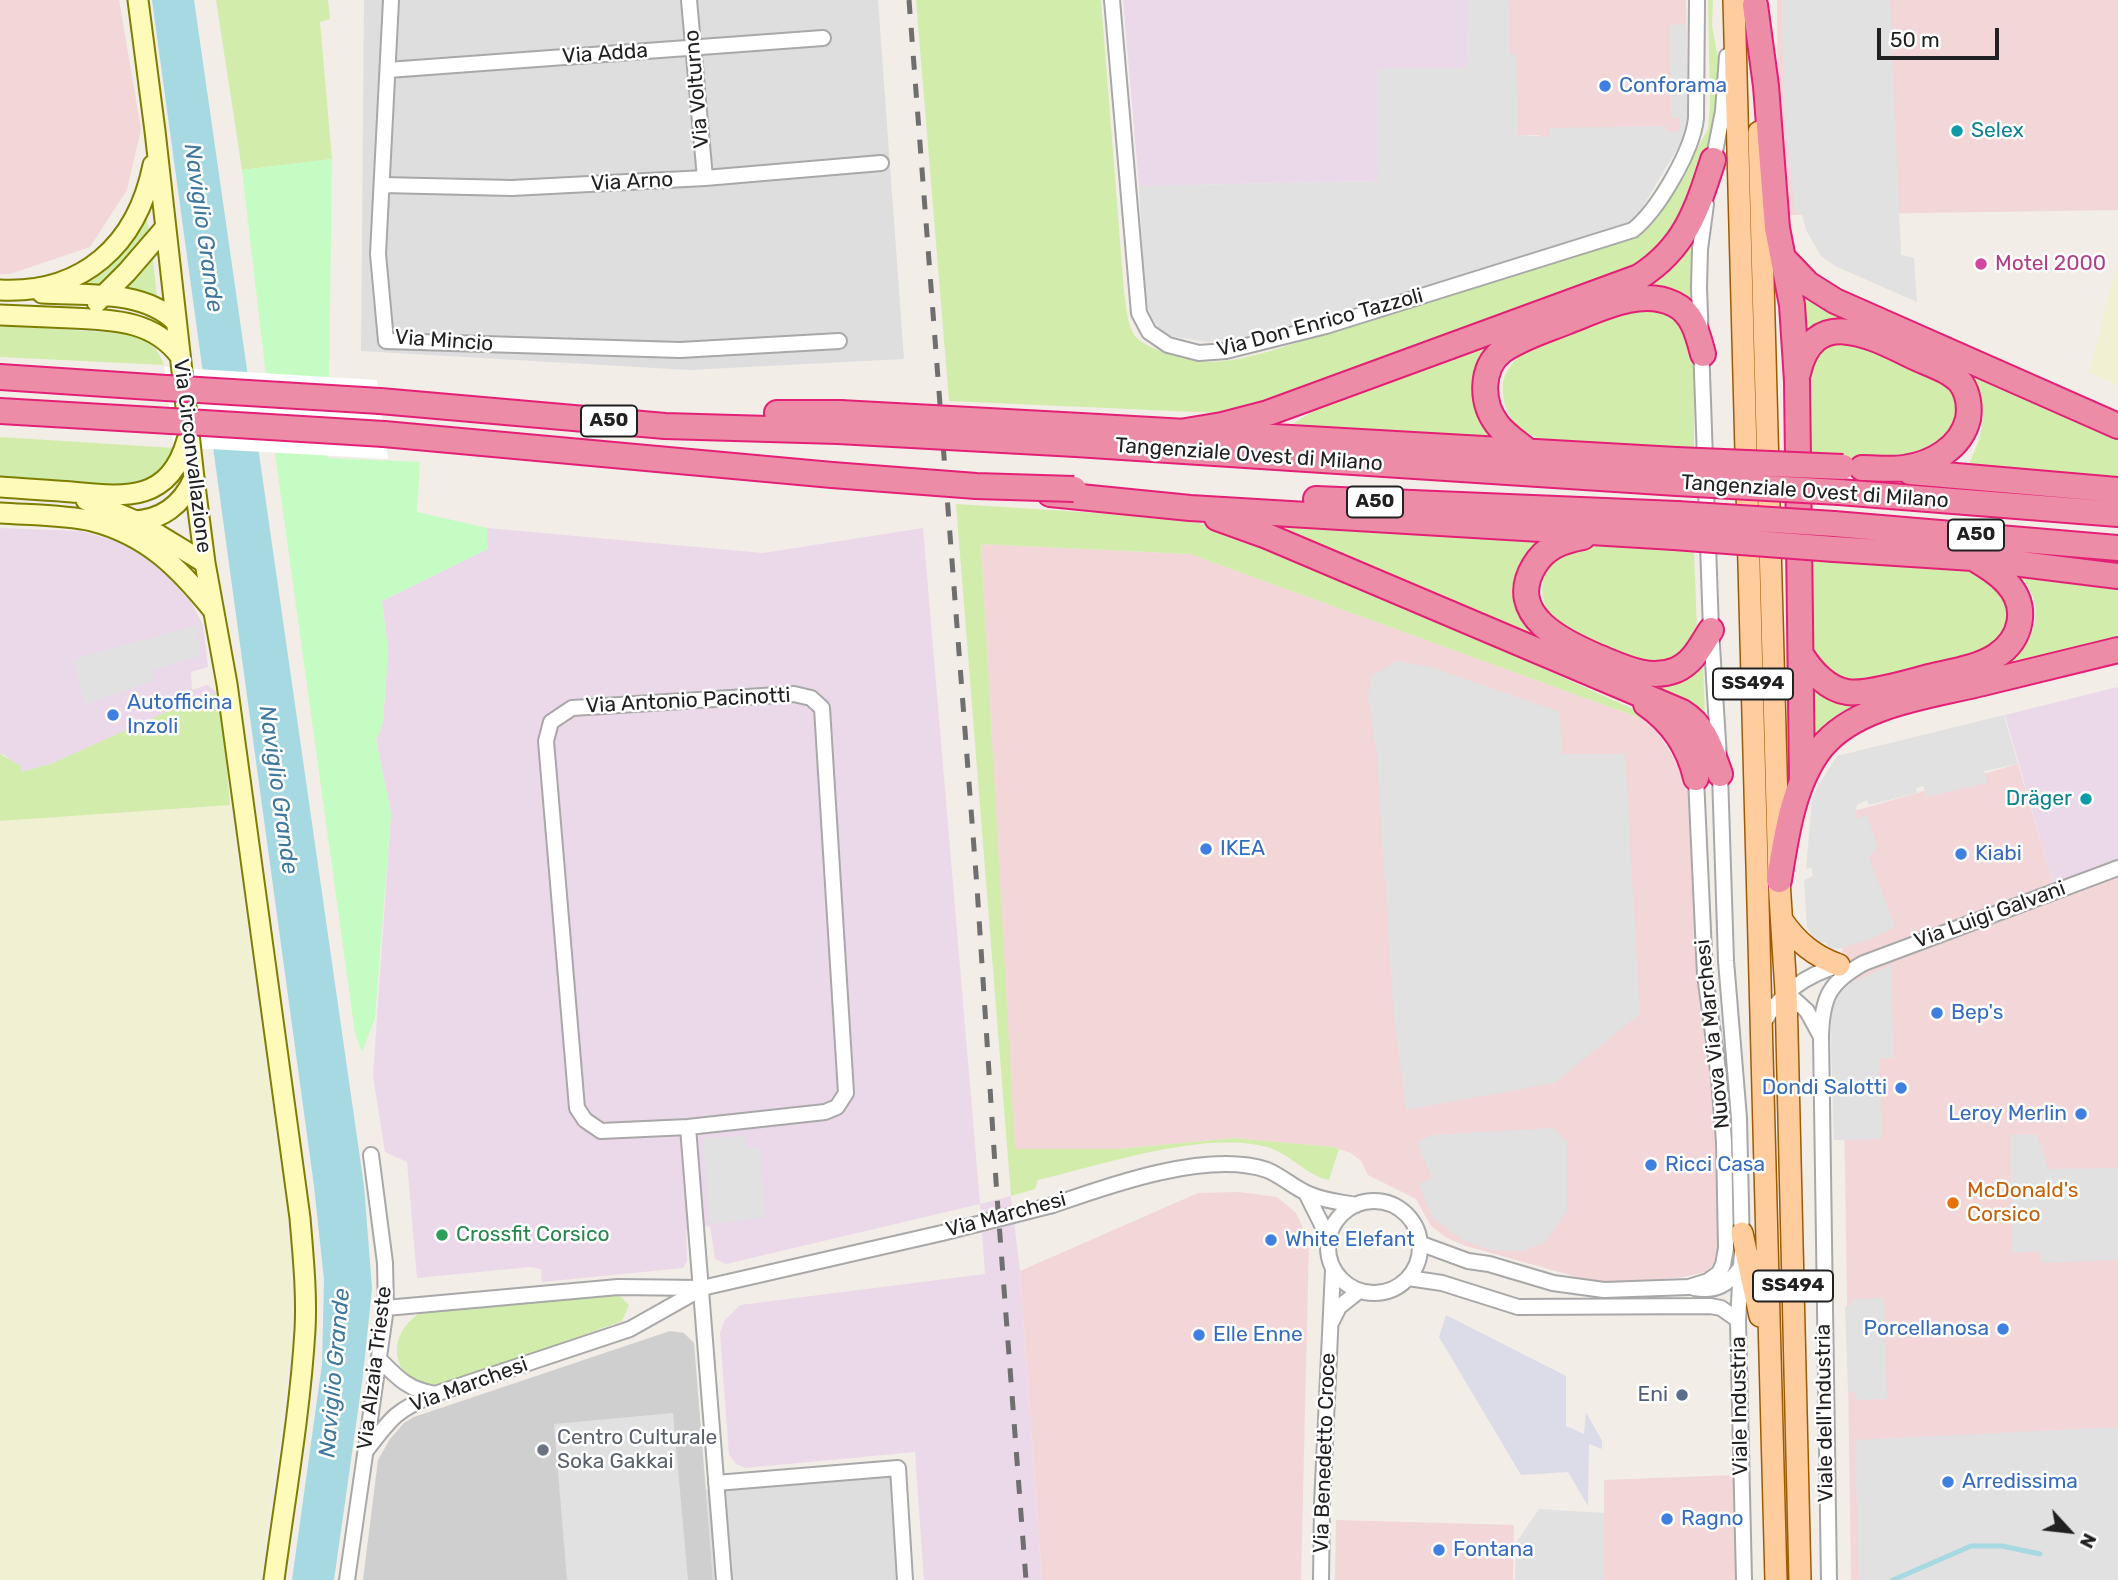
<!DOCTYPE html>
<html>
<head>
<meta charset="utf-8">
<style>
  body { margin:0 }
  #map { position:relative; width:2118px; height:1580px; overflow:hidden; background:#f2ede7; font-family:Rubik,sans-serif }
  canvas { display:block }
  .north { position:absolute; left:2034px; top:1496px; width:70px; height:70px; -webkit-text-stroke:5px #fff; paint-order:stroke; rotate:117deg; font-size:19px; font-weight:700; line-height:28px; text-align:center; color:#212121 }
  .north::after { content:''; display:block; margin:auto; width:24px; height:32px; background:#212121; clip-path:polygon(50% 0,100% 100%,50% 72%,0 100%) }
  .scale { position:absolute; left:1877px; top:28px; width:122px; height:32px; box-sizing:border-box; border:4px solid #212121; border-top:0; padding-left:9px; font-size:21px; line-height:24px; white-space:nowrap; color:#212121; -webkit-text-stroke:5px #fff; paint-order:stroke }
</style>
</head>
<body>
<div id="map">
<canvas width="2118" height="1580"></canvas>
<div class="north">N</div>
<div class="scale">50 m</div>
</div>
<script>
const ctx = document.querySelector('canvas').getContext('2d');
ctx.lineJoin = 'round';
function paint(path, color) { ctx.fillStyle = color; ctx.fill(path, 'evenodd'); }
function stroke(path, color, width, dash) { ctx.strokeStyle = color; ctx.lineWidth = width; ctx.lineCap = dash ? 'butt' : 'round'; ctx.setLineDash(dash || []); ctx.stroke(path); }
function label(font, color, halo, rows, align = 'center') {
  ctx.font = font + ' Rubik,sans-serif'; ctx.lineWidth = 5; ctx.setLineDash([]); ctx.textBaseline = 'middle'; ctx.strokeStyle = halo; ctx.fillStyle = color; for (const [text, x, y, turn = 0] of rows) {
    ctx.save(); ctx.translate(x, y); ctx.rotate((+turn || 0) * Math.PI / 180); ctx.textAlign = isNaN(turn) ? turn : align; if (halo) ctx.strokeText(text, 0, 0); ctx.fillText(text, 0, 0); ctx.restore();
  }
}
paint(new Path2D(`
  M364,0H878L904,359L689,370L361,351Z
  M894,1474L901,1580H713L706,1490Z`), '#dfdede');
paint(new Path2D(`
  M0,0H119L141,129L127,190L90,247L10,274H0Z
  M1467,0H1686L1688,131H1666L1665,127L1550,129V137H1539V135L1469,136Z
  M1777,0H2118V210L1788,215L1778,114Z
  M981,544L1190,554L1651,722L1692,787L1713,1072L1719,1259L1706,1272L1683,1277L1613,1283L1588,1280L1466,1246L1447,1238L1431,1226L1416,1199L1368,1175L1361,1161L1351,1153L1333,1147L1234,1138L1119,1149H1014Z
  M2018,764L2057,897L2118,877V1580H1851L1842,955L1851,812Z
  M1239,1192L1277,1197L1296,1213L1309,1240L1301,1580H1042L1020,1271L1198,1193Z
  M1735,1475L1737,1580H1604V1480Z
  M1336,1520L1514,1525L1513,1580H1335Z`), '#f3d6d7');
paint(new Path2D(`
  M1123,0H1467L1468,68L1377,69L1379,181L1139,186Z
  M0,528L81,531L122,543L158,565L191,602L203,625L208,667L191,672L192,690L207,685L220,694L53,763L22,772L5,755L0,754Z
  M487,528L763,553L923,528L980,1204L1011,1196L1020,1271L1042,1580H924L915,1452L745,1468L736,1464L729,1455L720,1333L725,1320L740,1305L985,1274L980,1204L726,1264L715,1259L710,1226L686,1230L687,1261L683,1268L542,1282L541,1269L530,1267L417,1278L407,1162L385,1152L373,1076L391,813L376,740L383,723L388,650L382,601L487,549Z
  M2118,687V877L2057,898L2005,715Z`), '#ebd9e9');
paint(new Path2D(`
  M670,1331L684,1333L694,1343L713,1580H363L378,1460L390,1439L404,1423L414,1417Z`), '#cfcfcf');
paint(new Path2D(`
  M2118,258V385L2089,373Z
  M230,805L286,1204L292,1287L291,1344L260,1580H0V821Z`), '#f1f0d2');
paint(new Path2D(`
  M216,0H328L330,19L320,22L332,159L242,170Z
  M916,0H1101L1124,291C1126,303 1127,327 1136,337C1146,349 1184,359 1200,361C1237,366 1297,342 1333,331C1433,301 1533,270 1632,238L1645,231L1657,219L1708,129L1710,106L1708,0H1713L1712,26L1718,58L1717,101L1708,153L1665,246L1626,274L1252,406L1219,413L949,401Z
  M144,219H147L150,237L99,292L75,288C105,269 126,250 144,219Z
  M1690,242L1692,245L1691,300L1668,289L1493,357L1496,439L1290,426L1322,405Z
  M151,258L153,259L157,298L154,299L120,291Z
  M1803,289L2118,432V485L1967,468C1981,440 1992,409 1972,380L1864,326L1802,340Z
  M1622,309L1677,311L1694,353V448C1667,448 1640,447 1613,446C1572,445 1510,449 1503,395C1500,373 1514,359 1531,347Z
  M0,325L129,334C147,339 158,347 164,365L0,357Z
  M1847,338L1939,377L1961,398L1956,433L1904,463L1806,455L1802,384L1812,354Z
  M0,437L175,448L171,461L163,472L136,487L0,479Z
  M956,504L1160,517L1191,521L1249,536L1653,718L1651,722L1190,554L981,544L1015,1149H1119L1234,1138L1333,1147L1339,1149L1329,1180C1305,1175 1291,1154 1267,1147C1203,1130 1102,1165 1038,1180L1035,1189L1011,1196Z
  M1288,525L1546,538L1522,594L1627,675L1703,658L1705,717L1285,531Z
  M1594,543H1609L1694,552L1697,629C1690,649 1676,661 1654,664C1643,666 1625,655 1614,651C1600,646 1574,639 1564,631C1538,611 1533,573 1563,554C1572,549 1584,546 1594,543Z
  M1805,559L1979,570L2015,606L1997,651L1852,687L1813,665Z
  M2014,570L2118,583V644L1850,711L1829,721L1810,738L1812,686L2007,663C2041,638 2047,599 2014,570Z
  M220,694L230,805L0,821V754L21,766L22,772L53,763L204,695Z
  M618,1294L629,1305L622,1321L442,1386C391,1389 381,1333 424,1311Z`), '#d2edab');
paint(new Path2D(`
  M332,159L328,458L420,462L417,512L487,528L488,549L382,601L388,650L383,723L376,740L391,813L375,1018L362,1052L355,1033L275,453L242,170Z`), '#c4fcc3');
paint(new Path2D(`
  M1467,0H1509L1510,54H1516L1518,135L1549,137L1550,128L1665,126L1666,131H1679L1680,118H1671L1670,25L1686,24L1688,131L1634,221L1627,225L1255,339L1235,342H1207L1171,336L1159,328L1151,316L1145,298L1139,186L1378,181L1377,68H1468Z
  M1781,0H1890L1901,255L1914,258L1917,302L1835,266L1821,256L1806,230L1802,214L1795,212L1785,121Z
  M198,625L200,656L152,670L155,680L85,705L73,659Z
  M1397,661L1431,667L1560,712L1562,754H1625L1640,1014L1554,1083L1406,1110L1393,1006L1377,757L1368,698L1371,676Z
  M2004,715L2018,764L1984,771L1987,783L1927,797L1923,786L1916,788L1917,793L1869,805L1867,800L1857,805L1855,819L1867,815L1878,847L1869,857L1895,927L1866,941L1838,949L1829,950L1826,942L1818,945L1807,928L1804,880L1813,876L1811,867L1806,869L1812,800L1817,787L1837,756Z
  M1891,965L1894,1058H1879L1882,1139L1834,1140L1830,1007L1841,987Z
  M1553,1128L1567,1141V1211L1545,1243L1521,1251L1492,1250L1462,1240L1432,1217L1419,1184L1432,1178L1417,1142L1432,1135Z
  M2037,1134L2048,1169L2118,1168V1260L2041,1263L2040,1251L2012,1253L2010,1135Z
  M745,1136L747,1148H760L765,1217L710,1224L703,1138Z
  M1884,1298L1887,1399L1856,1400L1855,1392H1848L1845,1306H1852V1299Z
  M673,1413L688,1580H567L554,1424Z
  M2118,1427V1580H1859L1855,1440Z
  M1539,1509L1604,1513V1580H1515L1516,1543Z`), '#e1e1e1');
paint(new Path2D(`
  M1446,1315L1566,1376V1426L1584,1434L1586,1412L1602,1441V1449L1589,1444L1588,1506L1568,1472L1521,1475L1439,1337Z`), '#dbdce8');
paint(new Path2D(`
  M152,0H194L364,1186L372,1288L363,1375L334,1580H292L322,1364L324,1280L314,1186Z`), '#a6d9e1');
paint(new Path2D(`
  M164,367L377,380L388,459L174,447Z`), '#fff');
stroke(new Path2D(`
  M1893,1580L1971,1546H2002L2040,1554`), '#a6d9e1', 5);
const street = new Path2D(`
  M391,0L378,254L386,341L680,350L839,341
  M689,0L705,178
  M1112,0L1139,313L1149,332L1168,345L1199,353L1226,351L1326,326L1633,230C1658,210 1693,150 1696,118L1697,0
  M388,70L823,38
  M1712,167L1723,111L1727,56
  M382,185L512,188L705,178L881,163
  M1706,204L1700,249L1699,287L1711,630L1720,774L1726,961L1739,1118L1742,1250L1738,1320L1744,1580
  M794,694L811,698L822,708L846,1093L837,1107L825,1112L688,1127L601,1131L585,1120L577,1108L546,741L551,722L572,708Z
  M1786,992L1807,1011L1820,1035
  M1763,1024C1780,992 1807,974 1841,965
  M688,1127L724,1580
  M1306,1193L1328,1237
  M1328 1247a46 46 0 1 1 92 0a46 46 0 1 1-92 0Z
  M1053,1205C1110,1185 1208,1150 1267,1170C1282,1176 1294,1188 1309,1194C1324,1201 1340,1202 1356,1205
  M1419,1243L1468,1261L1489,1264L1553,1283L1604,1290L1689,1287L1708,1281L1719,1273L1723,1265L1726,1248L1724,1142L1719,1078L1705,975L1696,778
  M1408,1278L1442,1283L1518,1307L1710,1306L1721,1308L1738,1320
  M1694,1288C1716,1292 1728,1285 1741,1267
  M386,1308L618,1287L702,1288L942,1233
  M1332,1321L1339,1307L1359,1291
  M379,1359C398,1378 407,1389 435,1394
  M366,1451C391,1418 396,1410 435,1394L630,1329L701,1289
  M716,1483L898,1468L905,1580
  M347,1580L386,1308L385,1263L371,1155
  M1321,1580L1322,1505L1333,1270
  M1829,1580L1821,1036C1822,998 1829,982 1864,963L2118,868`);
const secondary = new Path2D(`
  M138,0L155,131L194,478L205,563L227,684L300,1218C303,1255 307,1293 305,1330C300,1414 285,1497 274,1580
  M0,290C83,294 137,245 153,165
  M42,293C86,296 141,289 175,321
  M97,302L127,272L165,228
  M0,315C24,316 47,317 71,318C113,320 153,320 180,356
  M0,487C24,489 48,490 72,492C125,497 169,503 187,440
  M86,500L136,521L205,563
  M0,513C28,515 66,515 92,521C147,535 179,568 213,610
  M131,521C161,521 182,505 194,478`);
const primary = new Path2D(`
  M1734,0L1776,1580
  M1759,132L1779,880L1786,992L1800,1580
  M1782,920C1797,942 1814,956 1839,965
  M1742,1233L1760,1316`);
const highway = new Path2D(`
  M1755,5L1766,86L1777,228L1792,305L1797,381L1802,780
  M1786,261L1808,284L1835,301L2118,426
  M1798,373C1814,304 1873,337 1914,357C1929,364 1950,370 1961,383C1968,393 1970,407 1968,419C1961,448 1932,464 1904,468C1891,470 1875,468 1862,468
  M0,377L166,388
  M380,401L665,426L838,431
  M0,411L171,421
  M777,413H840
  M1081,426L1676,460
  M1174,433L1222,425L1268,413L1639,277C1685,248 1697,210 1713,160
  M384,434L832,475
  M1076,444L1677,483
  M1529,452C1518,443 1505,435 1497,424C1481,403 1480,368 1502,351C1520,338 1546,330 1566,322C1598,310 1640,287 1674,304C1693,313 1698,335 1703,354
  M1910,472L2118,490
  M1839,492L2118,514
  M1050,494L1190,508L1674,537
  M1316,499L1677,514
  M1217,518L1267,536L1682,712C1705,726 1711,749 1720,774
  M1834,524L2118,548
  M1583,537C1562,541 1545,547 1534,566C1505,615 1563,642 1598,657C1623,667 1649,681 1676,670C1694,662 1701,645 1711,630
  M1834,549L1973,558L2118,576
  M1802,656C1812,672 1828,689 1847,692C1863,695 1907,683 1925,678C1948,672 1976,669 1996,656C2022,639 2029,607 2007,583C1998,573 1985,565 1973,558
  M1646,704C1672,722 1689,747 1696,778
  M1779,880C1786,836 1793,784 1821,748C1856,704 1931,696 1983,683C2028,672 2073,661 2118,650`);
stroke(street, '#a8a8a8', 18);
stroke(secondary, '#7e7f00', 23);
stroke(primary, '#9d5a00', 24);
stroke(highway, '#e41f76', 28);
stroke(street, '#fff', 14);
stroke(secondary, '#fdfaba', 19);
stroke(primary, '#ffcc9e', 21);
stroke(highway, '#ec8ca7', 24);
stroke(new Path2D(`
  M909,0L977,887L997,1196L1026,1580`), '#6f6f6f', 5, [14, 14]);
const streetBridge = new Path2D(`
  M942,1233L1053,1205`);
const highwayBridge = new Path2D(`
  M166,388L380,401
  M840,413L1081,426
  M171,421L384,434
  M838,431L1076,444
  M1676,460L1843,467
  M832,475L976,486L1074,489
  M1677,483L1839,492
  M1677,514L1834,524
  M1674,537L1834,549`);
stroke(streetBridge, '#a8a8a8', 18, []);
stroke(highwayBridge, '#e41f76', 28, []);
stroke(streetBridge, '#fff', 14);
stroke(highwayBridge, '#ec8ca7', 24);
for (const [x, y, r, color] of [
  [1605,86,7,"#3f7fe0"],
  [1957,131,7,"#0f9aa8"],
  [1981,264,7,"#d1479c"],
  [113,715,7,"#3f7fe0"],
  [2086,799,7,"#0f9aa8"],
  [1206,849,7,"#3f7fe0"],
  [1961,854,7,"#3f7fe0"],
  [1937,1013,7,"#3f7fe0"],
  [1901,1088,7,"#3f7fe0"],
  [2081,1114,7,"#3f7fe0"],
  [1651,1165,7,"#3f7fe0"],
  [1953,1203,7,"#e8710a"],
  [442,1235,7,"#2e9e5b"],
  [1271,1240,7,"#3f7fe0"],
  [2003,1329,7,"#3f7fe0"],
  [1199,1335,7,"#3f7fe0"],
  [1682,1395,7,"#5c6f8a"],
  [543,1450,7,"#6b7280"],
  [1948,1482,7,"#3f7fe0"],
  [1667,1519,7,"#3f7fe0"],
  [1439,1550,7,"#3f7fe0"]
]) { const dot = new Path2D(); dot.arc(x, y, r, 0, 2 * Math.PI); ctx.fillStyle = color; ctx.fill(dot); stroke(dot, '#fff', 2.5); }
for (const [x, y, w] of [
  [609,421,56],
  [1375,502,56],
  [1976,535,56],
  [1753,684,80],
  [1793,1286,80]
]) { const box = new Path2D(); box.roundRect(x - w / 2, y - 15.5, w, 31, 5); ctx.fillStyle = '#fff'; ctx.fill(box); stroke(box, '#212121', 2); }
label('bold 19px', '#212121', null, [
  ["A50",609,421],
  ["A50",1375,502],
  ["A50",1976,535],
  ["SS494",1753,684],
  ["SS494",1793,1286]
]);
label('21px', '#212121', '#fff', [
  ["Via Adda",605,54,-4],
  ["Via Volturno",697,89,-95],
  ["Via Arno",632,182,-3],
  ["Via Don Enrico Tazzoli",1320,323,-15],
  ["Via Mincio",444,341,4],
  ["Tangenziale Ovest di Milano",1249,455,4],
  ["Via Circonvallazione",192,456,83],
  ["Tangenziale Ovest di Milano",1815,492,4],
  ["Via Antonio Pacinotti",688,701,-3],
  ["Via Luigi Galvani",1990,915,-20],
  ["Nuova Via Marchesi",1713,1034,-96],
  ["Via Marchesi",1006,1215,-15],
  ["Via Alzaia Trieste",375,1368,-83],
  ["Via Marchesi",469,1385,-20],
  ["Viale Industria",1740,1406,-91],
  ["Viale dell'Industria",1825,1413,-91],
  ["Via Benedetto Croce",1325,1453,-88]
]);
label('21px', '#366cbe', '#fff', [
  ["Conforama",1619,86],
  ["Autofficina",127,703],
  ["Inzoli",127,727],
  ["IKEA",1220,849],
  ["Kiabi",1975,854],
  ["Bep's",1951,1013],
  ["Dondi Salotti",1887,1088,"right"],
  ["Leroy Merlin",2067,1114,"right"],
  ["Ricci Casa",1665,1165],
  ["White Elefant",1285,1240],
  ["Porcellanosa",1989,1329,"right"],
  ["Elle Enne",1213,1335],
  ["Arredissima",1962,1482],
  ["Ragno",1681,1519],
  ["Fontana",1453,1550]
], 'left');
label('21px', '#0d838f', '#fff', [
  ["Selex",1971,131],
  ["Dräger",2072,799,"right"]
], 'left');
label('21px', '#b23c85', '#fff', [
  ["Motel 2000",1995,264]
], 'left');
label('21px', '#c56008', '#fff', [
  ["McDonald's",1967,1191],
  ["Corsico",1967,1215]
], 'left');
label('21px', '#27864d', '#fff', [
  ["Crossfit Corsico",456,1235]
], 'left');
label('21px', '#4e5e75', '#fff', [
  ["Eni",1668,1395]
], 'right');
label('21px', '#5b616d', '#fff', [
  ["Centro Culturale",557,1438],
  ["Soka Gakkai",557,1462]
], 'left');
label('italic 23px', '#3f779d', '#fff', [
  ["Naviglio Grande",203,228,82],
  ["Naviglio Grande",278,790,82],
  ["Naviglio Grande",335,1373,-85]
]);
</script>
</body>
</html>
